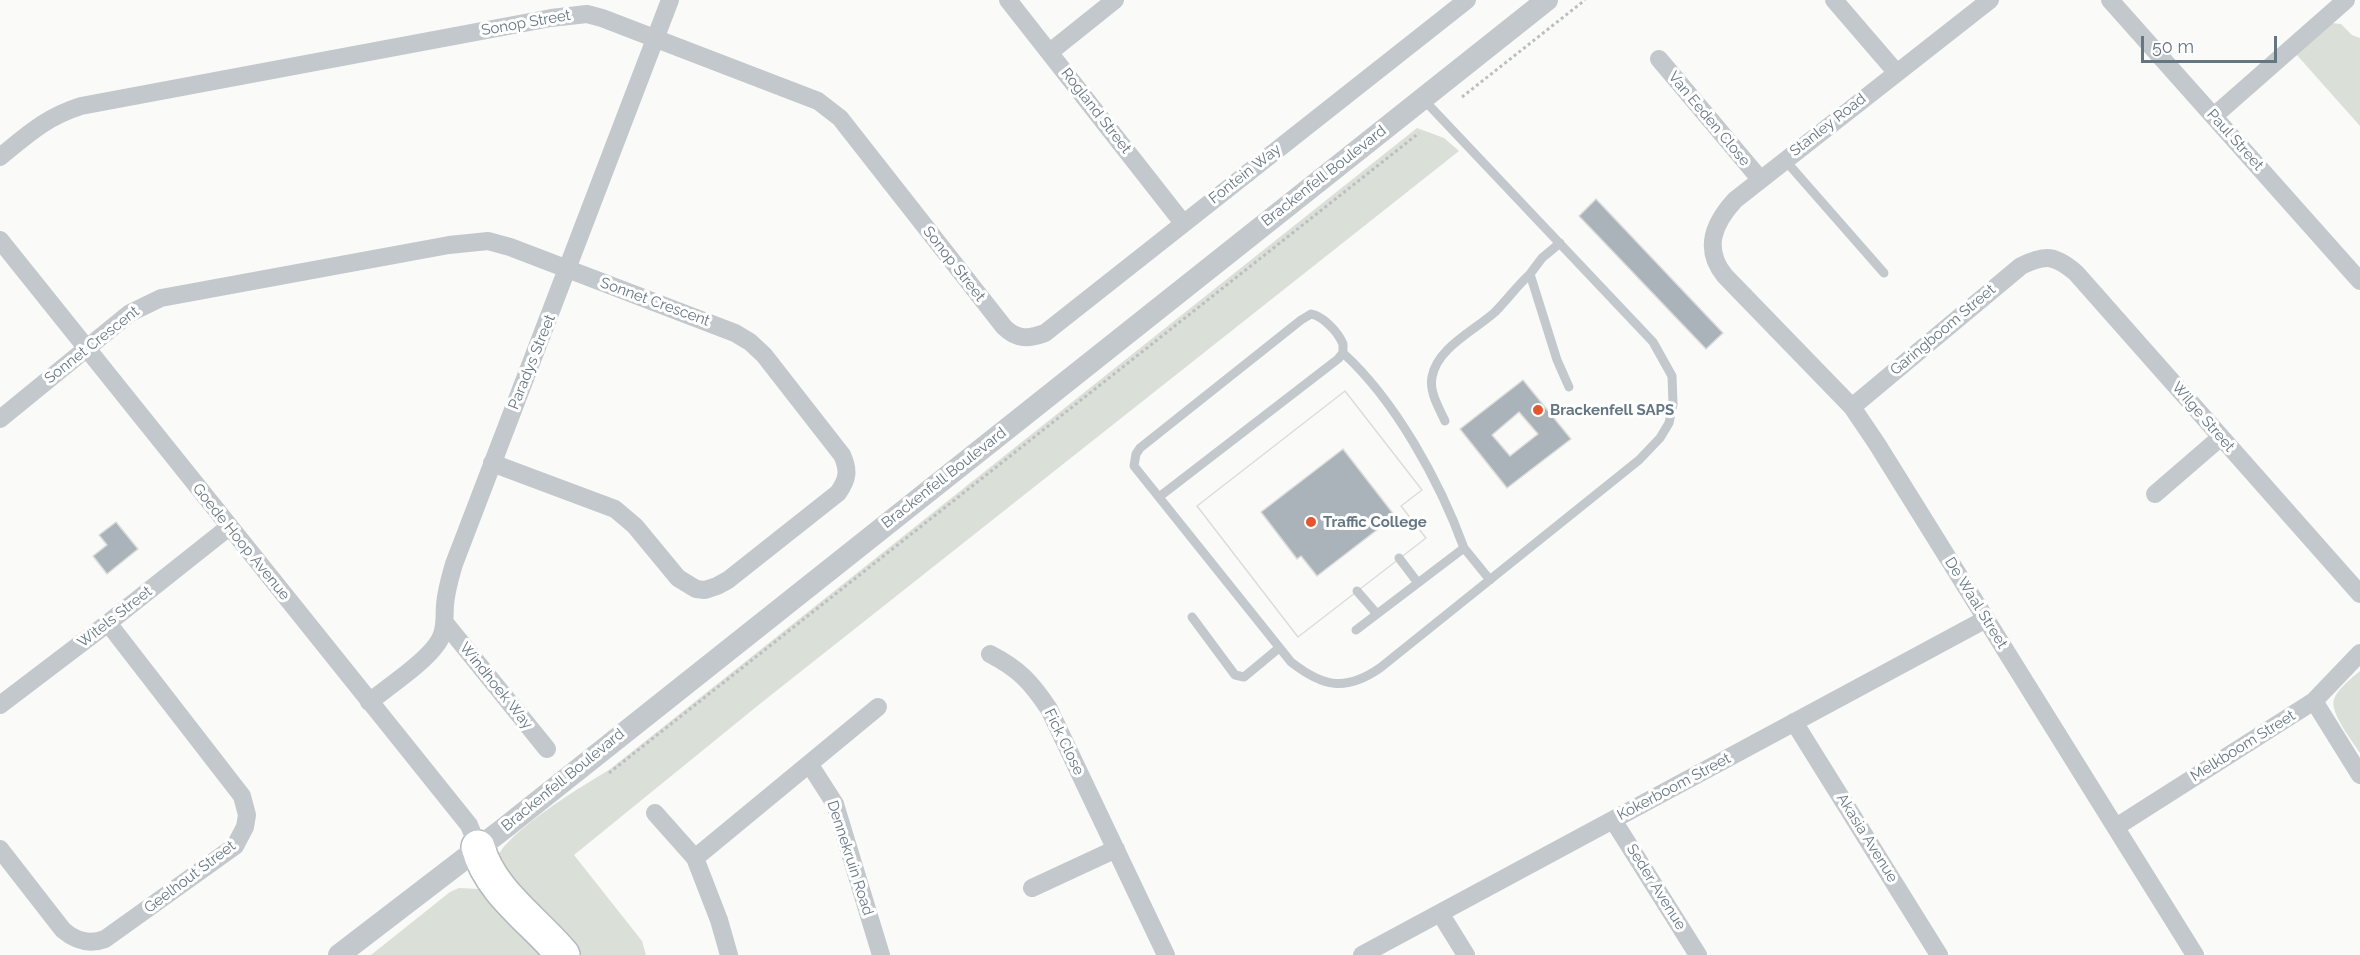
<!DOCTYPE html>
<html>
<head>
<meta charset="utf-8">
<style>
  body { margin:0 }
  #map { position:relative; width:2360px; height:955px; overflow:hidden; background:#fafaf8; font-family:Raleway,sans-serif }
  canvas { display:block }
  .scale { position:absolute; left:2141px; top:36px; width:136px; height:27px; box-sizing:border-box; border:3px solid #657683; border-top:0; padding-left:8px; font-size:18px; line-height:21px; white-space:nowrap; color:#657683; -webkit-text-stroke:4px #fff; paint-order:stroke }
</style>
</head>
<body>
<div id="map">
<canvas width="2360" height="955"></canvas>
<div class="scale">50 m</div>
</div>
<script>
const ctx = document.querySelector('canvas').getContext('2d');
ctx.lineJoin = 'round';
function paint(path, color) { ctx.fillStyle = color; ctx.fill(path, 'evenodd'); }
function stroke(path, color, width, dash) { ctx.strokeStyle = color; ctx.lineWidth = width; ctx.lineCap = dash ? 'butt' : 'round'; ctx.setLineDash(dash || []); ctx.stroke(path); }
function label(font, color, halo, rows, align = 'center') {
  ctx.font = font + ' Raleway,sans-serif'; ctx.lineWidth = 6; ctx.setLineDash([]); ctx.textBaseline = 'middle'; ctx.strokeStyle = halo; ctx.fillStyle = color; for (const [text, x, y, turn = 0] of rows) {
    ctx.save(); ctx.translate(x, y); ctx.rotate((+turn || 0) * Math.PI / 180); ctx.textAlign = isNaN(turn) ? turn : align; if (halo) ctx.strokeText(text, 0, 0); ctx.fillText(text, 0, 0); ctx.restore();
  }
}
paint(new Path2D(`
  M2332,23L2341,24L2352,35L2360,38V126L2296,54Z
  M1417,128L1444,138L1459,151L761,703L574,855L642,941L646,955H573L497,858C508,831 582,786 609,770Z
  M2360,671V753C2353,742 2329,712 2334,699C2338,688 2352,678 2360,671Z
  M459,888L478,889L486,892L552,955H371L450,892Z`), '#dadfd7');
const building = new Path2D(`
  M1596,199L1723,333L1706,349L1579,216Z
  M1523,380L1571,439L1507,488L1460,429ZM1519,412L1538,434L1510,456L1492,435Z
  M1345,391L1422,490L1401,506L1426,538L1298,637L1197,506ZM1343,449L1395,516L1317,576L1301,556L1297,559L1261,512Z
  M1345,391L1422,490L1401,506L1426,538L1298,637L1197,506Z
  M116,522L138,549L107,574L93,556L107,545L99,535Z`);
paint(building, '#aab3b9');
stroke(building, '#dcdcda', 1.5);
const motorway = new Path2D(`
  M478,847C490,892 534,920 563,955`);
stroke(motorway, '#b4b9bd', 36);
stroke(new Path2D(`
  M1462,97L1585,0
  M609,773L1419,133`), '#bbbfc2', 3, [3, 3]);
stroke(new Path2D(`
  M1784,159L1884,273
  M1560,243L1542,258L1530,274L1557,360L1569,387
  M1343,353C1395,400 1440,482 1464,548
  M1445,421C1439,408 1429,392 1432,377C1437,348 1474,331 1495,312C1507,300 1517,286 1530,274
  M1159,497L1338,359L1343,353V344C1338,332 1323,316 1311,314L1301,320L1140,448L1136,454L1134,466L1291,662C1323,687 1345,692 1380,668L1639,460L1660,438L1669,423L1673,404L1672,376L1653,342L1424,100
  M1399,558L1418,583
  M1357,591L1377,614
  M1192,617L1235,675L1244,677L1279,648
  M1356,630L1464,548L1490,580`), '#c3c8cc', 9);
stroke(new Path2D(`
  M1008,0L1183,223
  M1834,0L1896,72
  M1990,0L1735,200C1713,224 1703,249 1725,276L1852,407L1877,444L2195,955
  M2110,0L2360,281
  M1050,52L1115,0
  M1659,59L1760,179
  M2214,116L2346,0
  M0,157C27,135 46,117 81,106L551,18L587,14L602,18L818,101L840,118L1004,327C1017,340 1029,339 1045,333L1467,0
  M0,240L469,825L478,847
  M1852,407L2021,266C2046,254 2055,255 2076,273L2360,594
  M0,419L130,313L161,298L449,245L488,241L510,247L735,333L750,342L764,355L842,455C849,470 848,479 838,493L728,580L717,586L705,590L696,589L678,578L635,526L615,509L492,463
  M2155,494L2221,437
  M445,623L547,749
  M990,654C1019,669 1031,682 1049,709L1166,955
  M2314,701L2360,775
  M369,702C388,687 432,658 441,637C446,626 444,616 445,605C446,591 450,578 454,564L670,0
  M0,705L108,623L229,527
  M1794,722L1939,955
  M810,765L835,804L881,955
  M655,813L695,858L719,920L729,955
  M1613,820L1698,955
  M2116,827L2314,701L2360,653
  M0,849L63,930C76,941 89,945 105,939L235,846L245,827L247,815L242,796L108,623
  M695,858L878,707
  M1032,888L1116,849
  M1440,913L1466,955
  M1362,955L1986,619`), '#c3c8cc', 18);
stroke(new Path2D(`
  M339,955L502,830L1547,0`), '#c3c8cc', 22);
stroke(motorway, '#fff', 33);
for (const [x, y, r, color] of [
  [1538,410,6,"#e4572e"],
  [1311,522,6,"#e4572e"]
]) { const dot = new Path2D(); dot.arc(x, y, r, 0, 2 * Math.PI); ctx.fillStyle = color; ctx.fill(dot); stroke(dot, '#fff', 2); }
label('15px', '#657683', '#fff', [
  ["Sonop Street",526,23,-10],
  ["Rogland Street",1096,111,52],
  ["Van Eeden Close",1709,119,50],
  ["Stanley Road",1828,125,-38],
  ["Paul Street",2235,140,48],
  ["Fontein Way",1245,174,-38],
  ["Brackenfell Boulevard",1324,176,-38],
  ["Sonop Street",954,264,52],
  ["Sonnet Crescent",655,302,20],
  ["Garingboom Street",1943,330,-40],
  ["Sonnet Crescent",92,345,-38],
  ["Paradys Street",532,362,-68],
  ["Wilge Street",2203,417,49],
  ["Brackenfell Boulevard",944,478,-38],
  ["Goede Hoop Avenue",241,542,51],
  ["De Waal Street",1976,603,58],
  ["Witels Street",115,617,-38],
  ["Windhoek Way",496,686,51],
  ["Fick Close",1064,742,64],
  ["Melkboom Street",2243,746,-32],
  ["Brackenfell Boulevard",563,780,-39],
  ["Kokerboom Street",1674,787,-28],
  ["Akasia Avenue",1867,838,58],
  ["Dennekruin Road",850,858,72],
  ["Geelhout Street",190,877,-37],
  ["Seder Avenue",1656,887,58]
]);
label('bold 15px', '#657683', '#fff', [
  ["Brackenfell SAPS",1550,410],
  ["Traffic College",1323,522]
], 'left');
</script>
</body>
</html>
